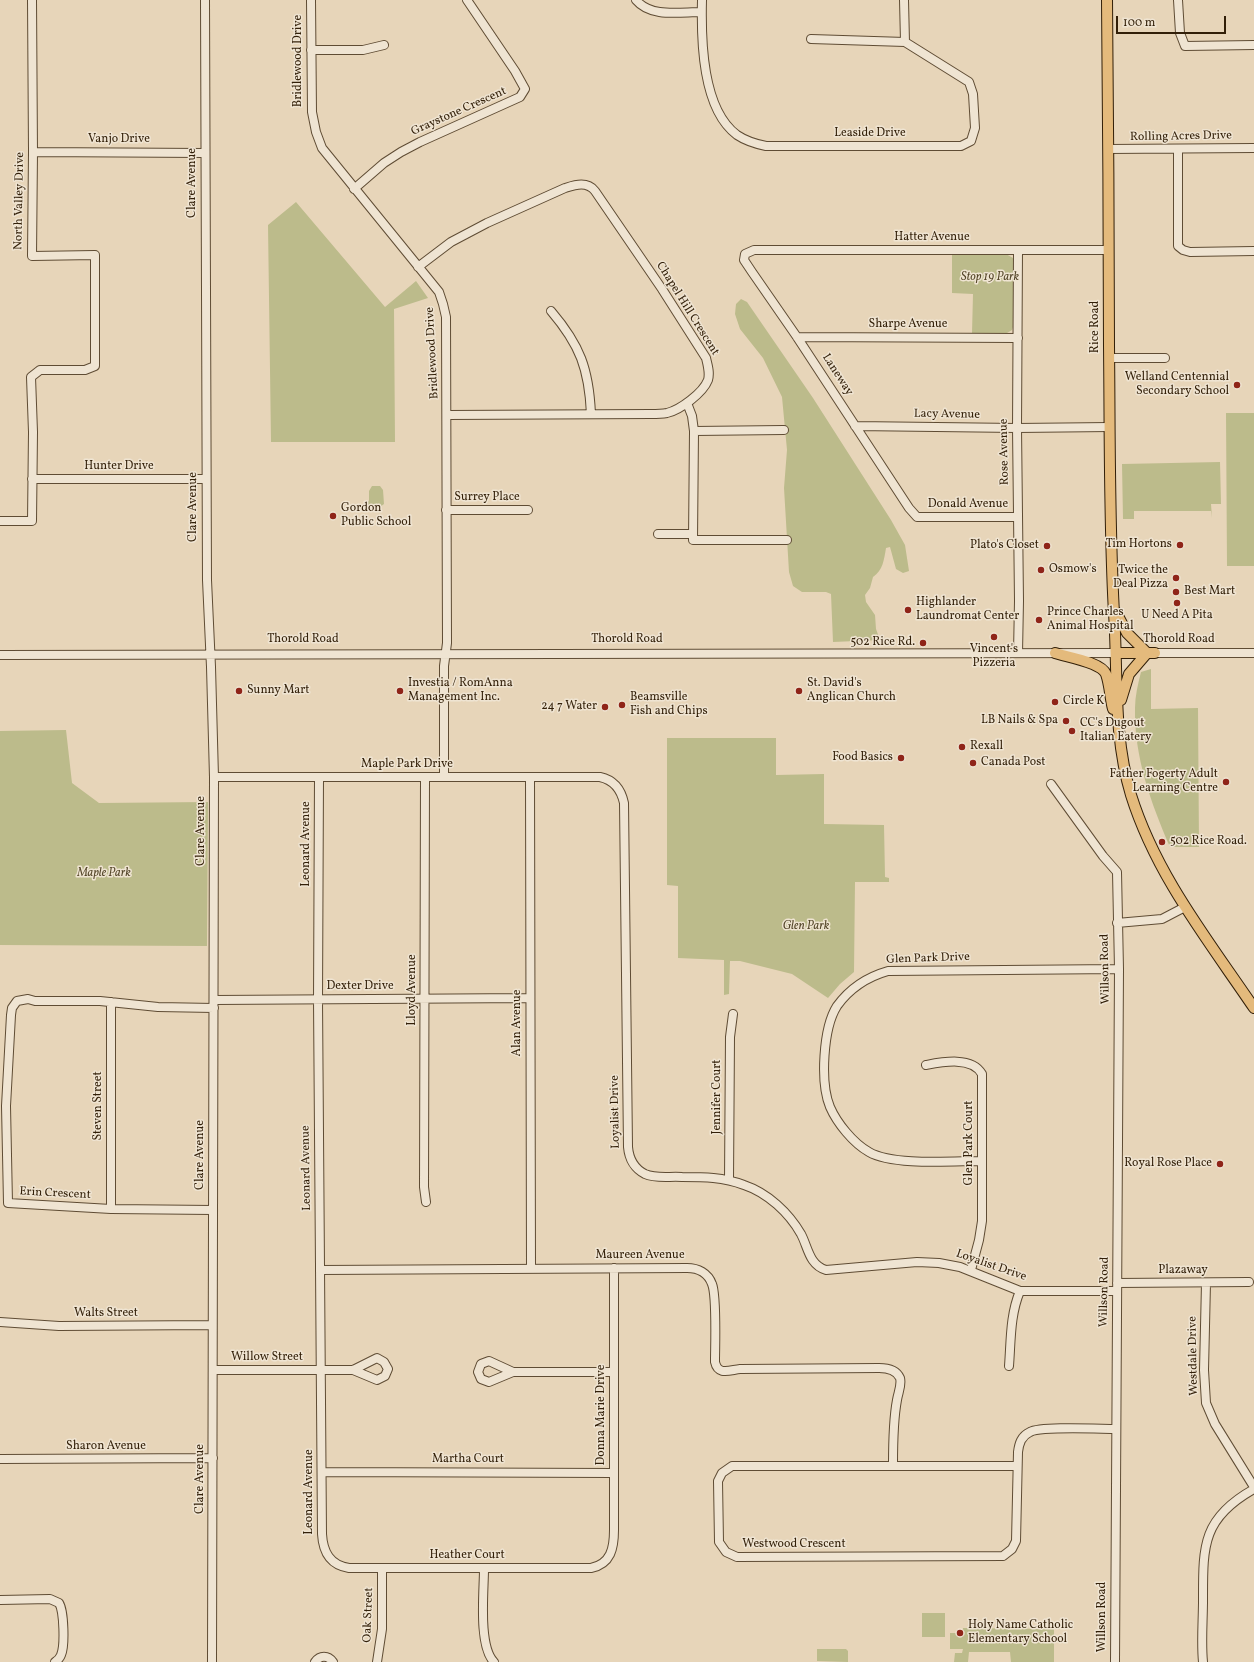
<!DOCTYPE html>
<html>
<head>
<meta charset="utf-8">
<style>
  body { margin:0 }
  #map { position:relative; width:1254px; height:1662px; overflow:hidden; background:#e7d5b9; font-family:Vollkorn,serif }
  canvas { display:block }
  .scale { position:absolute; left:1116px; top:16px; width:110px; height:18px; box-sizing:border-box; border:2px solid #321f08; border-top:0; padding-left:5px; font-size:12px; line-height:14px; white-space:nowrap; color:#321f08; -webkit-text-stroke:3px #efe4d2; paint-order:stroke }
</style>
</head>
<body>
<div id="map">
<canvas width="1254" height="1662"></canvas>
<div class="scale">100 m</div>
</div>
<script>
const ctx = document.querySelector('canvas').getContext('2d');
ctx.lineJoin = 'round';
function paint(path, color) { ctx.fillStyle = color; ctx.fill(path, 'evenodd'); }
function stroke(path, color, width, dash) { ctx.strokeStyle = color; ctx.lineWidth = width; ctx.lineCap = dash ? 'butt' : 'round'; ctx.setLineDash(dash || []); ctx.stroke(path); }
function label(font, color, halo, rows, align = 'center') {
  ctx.font = font + ' Vollkorn,serif'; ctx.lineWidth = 3; ctx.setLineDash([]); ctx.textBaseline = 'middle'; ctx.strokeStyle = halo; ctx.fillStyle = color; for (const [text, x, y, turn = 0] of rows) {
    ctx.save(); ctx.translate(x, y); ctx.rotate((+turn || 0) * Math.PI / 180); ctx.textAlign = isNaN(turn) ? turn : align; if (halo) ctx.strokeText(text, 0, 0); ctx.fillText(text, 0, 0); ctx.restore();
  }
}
paint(new Path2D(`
  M296,202L385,307L416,281L428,298L394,309L395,442H271L268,225Z
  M952,254H1006L1013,258L1014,324L1012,330L1007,333H972L973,294L952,293Z
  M741,299L747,302L813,398L891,520L905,545L909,571L903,573L896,569L890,547L886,548C884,560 883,570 873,577L870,588L865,595L866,602L875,615L876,629L880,640L833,642L831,594L826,592H802L793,586L789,572L784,488L787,450L782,397L763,358L740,329L735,314L736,304Z
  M1226,413H1254V566H1227Z
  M1220,462L1221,504H1211L1212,518L1211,511H1134V519H1123L1122,464Z
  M372,486H380L383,490L384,504L377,509H369L366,506V502L369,501V491Z
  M1151,669V709L1198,708L1199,847H1170C1151,803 1134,757 1135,708C1135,696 1138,684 1141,672Z
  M66,730L72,783L99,803L208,802L207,946L0,945V731Z
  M667,738H776V775L824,774V824L884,825L885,877L889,878V882H855L854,972L840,984L828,998L792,974L740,961H730L729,994L724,995V960L678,958V886L667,885Z
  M922,1613H945V1637H922Z
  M963,1628L1054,1629V1662H1011L1010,1652H969L968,1662H954L955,1653H962L963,1649H950V1633H963Z
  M817,1649H846L848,1651V1662L817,1661Z`), '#bcbb8b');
const minor = new Path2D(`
  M205,0L207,580L211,667L214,777L212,1662
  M311,0L312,112L316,132L322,148L439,292L443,304L446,317L447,643L444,666V777
  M636,0C651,18 680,12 701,12
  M702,0C701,40 702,109 737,135C746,141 756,144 766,146H961L971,141L975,128L973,94L969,82L905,42L811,39
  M904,0L905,42
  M1178,0L1180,33L1185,46L1254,45
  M311,50H363L384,45
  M1108,149L1254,148
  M1178,149V246L1183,250L1190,252L1254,251
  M33,152L205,153
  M354,189L384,163L401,152L420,142L520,97L525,89L515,71L467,0
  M418,267L451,242L487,223L565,188C575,185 587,181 595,191L662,289L706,358C708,366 710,373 708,380C703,393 680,410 667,413C661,414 656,414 651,414L447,415
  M551,311C580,345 589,369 591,414
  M797,337L1018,338
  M1110,358H1165
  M687,403L692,416L694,431L693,540H787
  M855,426L1017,428L1110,427
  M694,431L784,430
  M32,479H206
  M446,510H528
  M1018,517H917L909,508L797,337L752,272L744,260L745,254L754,250H1109
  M0,521H32L33,432L31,377L40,370H85L95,366V255L32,256L33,152L32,0
  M658,534H693
  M1018,653L1019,601L1017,428L1018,251
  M1155,653H1254
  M0,655L1116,653
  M214,777H600C614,780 621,789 624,803L628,1147C629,1159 635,1169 645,1174C656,1179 670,1176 682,1177C704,1177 723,1177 744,1185C768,1193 789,1213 801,1234C808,1247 809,1265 826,1270L917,1262L939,1263L960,1267L1020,1291H1116
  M319,777L318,1000L322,1534C323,1552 330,1565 349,1568H591C611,1564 614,1548 614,1530V1268
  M425,777L424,1187L426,1202
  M530,777L531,1269
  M1051,784L1103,856L1117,872L1119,969L1115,1662
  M1117,923L1162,919L1185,907
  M214,1000L530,998
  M926,1065C942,1062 972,1056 982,1074V1221L979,1240L971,1270
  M982,1161C953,1161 893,1166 869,1152C853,1143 837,1123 830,1107C820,1083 823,1028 837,1006C850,988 867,977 888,971L1119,969
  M729,1180L730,1037L733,1014
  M111,1209V1002
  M213,1210L111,1209L8,1203L6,1106L11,1015L12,1008L17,1001L28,999L35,1001H100L158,1007L214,1008
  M320,1270L687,1268C698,1268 708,1273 712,1284C717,1296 715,1346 715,1362C718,1376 730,1370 740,1369L879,1368C887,1368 896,1369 900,1378C902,1385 898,1393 897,1400C893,1421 893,1443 893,1465
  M1117,1283L1249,1282
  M1206,1283L1204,1370L1206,1403L1215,1424L1254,1487
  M0,1322L59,1326L212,1325
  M1009,1366C1011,1340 1010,1315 1020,1291
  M213,1370H353L377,1358L384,1362L388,1369L385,1376L377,1380L353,1370
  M513,1372L489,1361L481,1364L478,1372L481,1379L489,1382L513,1372H614
  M0,1459L213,1458
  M1017,1466H732L722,1473L718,1481L719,1542L726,1552L737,1557L1003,1556L1012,1549L1016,1541L1018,1452C1019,1444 1021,1436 1030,1432C1041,1426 1100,1429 1116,1429
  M322,1472L614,1473
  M484,1569C484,1591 478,1646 494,1662
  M0,1600L50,1599L59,1603C64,1611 65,1646 61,1655C60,1658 58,1660 55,1662
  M315,1662C320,1655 328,1655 333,1662
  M377,1662L382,1629V1568
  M1203,1662C1201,1642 1203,1621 1203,1600C1203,1546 1202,1518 1254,1489`);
const major = new Path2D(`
  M1107,0C1108,115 1109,231 1109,346C1110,435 1109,524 1114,613C1118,674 1113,736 1131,795C1156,875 1208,940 1254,1008
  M1116,612L1127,633L1147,653L1129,674L1121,700
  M1055,653C1067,657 1101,662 1106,674C1110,685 1110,698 1113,709
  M1116,653H1155`);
stroke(minor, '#5f4c34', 10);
stroke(major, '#321f08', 12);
stroke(minor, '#efe4d2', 8);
stroke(major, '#e4ba7c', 10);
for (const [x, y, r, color] of [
  [1237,385,4,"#8f2418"],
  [333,516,4,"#8f2418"],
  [1180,545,4,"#8f2418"],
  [1047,546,4,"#8f2418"],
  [1041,570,4,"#8f2418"],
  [1176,578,4,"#8f2418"],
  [1176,592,4,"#8f2418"],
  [1177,603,4,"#8f2418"],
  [908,610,4,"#8f2418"],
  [1039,620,4,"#8f2418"],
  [994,637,4,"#8f2418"],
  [923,643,4,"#8f2418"],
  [239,691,4,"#8f2418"],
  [400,691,4,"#8f2418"],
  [799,691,4,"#8f2418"],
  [1055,702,4,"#8f2418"],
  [622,705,4,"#8f2418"],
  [605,707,4,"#8f2418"],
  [1066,721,4,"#8f2418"],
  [1072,731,4,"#8f2418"],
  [962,747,4,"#8f2418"],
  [901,758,4,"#8f2418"],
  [973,763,4,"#8f2418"],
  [1226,782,4,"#8f2418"],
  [1162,842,4,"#8f2418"],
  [1220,1164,4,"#8f2418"],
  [960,1633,4,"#8f2418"]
]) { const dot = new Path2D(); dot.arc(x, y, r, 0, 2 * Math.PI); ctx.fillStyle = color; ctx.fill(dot); stroke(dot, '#efe4d2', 1.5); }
label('12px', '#321f08', '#efe4d2', [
  ["Bridlewood Drive",299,61,-90],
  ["Graystone Crescent",459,112,-24],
  ["Leaside Drive",870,134],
  ["Rolling Acres Drive",1181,137,-1],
  ["Vanjo Drive",119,140],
  ["Clare Avenue",193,183,-90],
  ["North Valley Drive",20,201,-89],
  ["Hatter Avenue",932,238],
  ["Chapel Hill Crescent",687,309,58],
  ["Sharpe Avenue",908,325],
  ["Rice Road",1096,327,-90],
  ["Bridlewood Drive",433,353,-93],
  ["Laneway",837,375,57],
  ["Lacy Avenue",947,415,1],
  ["Rose Avenue",1005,452,-91],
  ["Hunter Drive",119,467],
  ["Surrey Place",487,498],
  ["Donald Avenue",968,505],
  ["Clare Avenue",194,507,-90],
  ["Thorold Road",303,640],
  ["Thorold Road",627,640],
  ["Thorold Road",1179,640],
  ["Maple Park Drive",407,765],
  ["Clare Avenue",202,831,-90],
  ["Leonard Avenue",307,844,-90],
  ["Glen Park Drive",928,959,-2],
  ["Willson Road",1106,969,-91],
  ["Dexter Drive",360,987],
  ["Lloyd Avenue",413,990,-90],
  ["Alan Avenue",518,1023,-90],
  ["Jennifer Court",718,1097,-90],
  ["Steven Street",99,1106,-90],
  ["Loyalist Drive",616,1112,-91],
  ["Glen Park Court",970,1143,-90],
  ["Clare Avenue",201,1155,-90],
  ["Leonard Avenue",307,1168,-91],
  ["Erin Crescent",55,1194,3],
  ["Maureen Avenue",640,1256],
  ["Loyalist Drive",991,1266,19],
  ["Plazaway",1183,1271],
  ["Willson Road",1105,1292,-89],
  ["Walts Street",106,1314],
  ["Westdale Drive",1194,1356,-91],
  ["Willow Street",267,1358],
  ["Donna Marie Drive",602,1415,-90],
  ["Sharon Avenue",106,1447],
  ["Martha Court",468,1460],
  ["Clare Avenue",201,1479,-90],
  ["Leonard Avenue",310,1492,-90],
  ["Westwood Crescent",794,1545],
  ["Heather Court",467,1556],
  ["Oak Street",369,1615,-88],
  ["Willson Road",1103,1617,-90]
]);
label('italic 12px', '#544629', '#efe4d2', [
  ["Stop 19 Park",990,278],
  ["Maple Park",104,874],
  ["Glen Park",806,927]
]);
label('12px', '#321f08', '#efe4d2', [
  ["Welland Centennial",1229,378,"right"],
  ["Secondary School",1229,392,"right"],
  ["Gordon",341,509],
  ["Public School",341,523],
  ["Tim Hortons",1172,545,"right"],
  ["Plato's Closet",1039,546,"right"],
  ["Osmow's",1049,570],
  ["Twice the",1168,571,"right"],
  ["Deal Pizza",1168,585,"right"],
  ["Best Mart",1184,592],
  ["Highlander",916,603],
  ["Laundromat Center",916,617],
  ["Prince Charles",1047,613],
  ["Animal Hospital",1047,627],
  ["U Need A Pita",1177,616,"center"],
  ["502 Rice Rd.",915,643,"right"],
  ["Vincent's",994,650,"center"],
  ["Pizzeria",994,664,"center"],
  ["Investia / RomAnna",408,684],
  ["Management Inc.",408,698],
  ["St. David's",807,684],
  ["Anglican Church",807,698],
  ["Sunny Mart",247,691],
  ["Beamsville",630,698],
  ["Fish and Chips",630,712],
  ["Circle K",1063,702],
  ["24 7 Water",597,707,"right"],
  ["LB Nails & Spa",1058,721,"right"],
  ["CC's Dugout",1080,724],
  ["Italian Eatery",1080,738],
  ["Rexall",970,747],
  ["Food Basics",893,758,"right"],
  ["Canada Post",981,763],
  ["Father Fogerty Adult",1218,775,"right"],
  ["Learning Centre",1218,789,"right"],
  ["502 Rice Road.",1170,842],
  ["Royal Rose Place",1212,1164,"right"],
  ["Holy Name Catholic",968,1626],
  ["Elementary School",968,1640]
], 'left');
</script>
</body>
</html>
